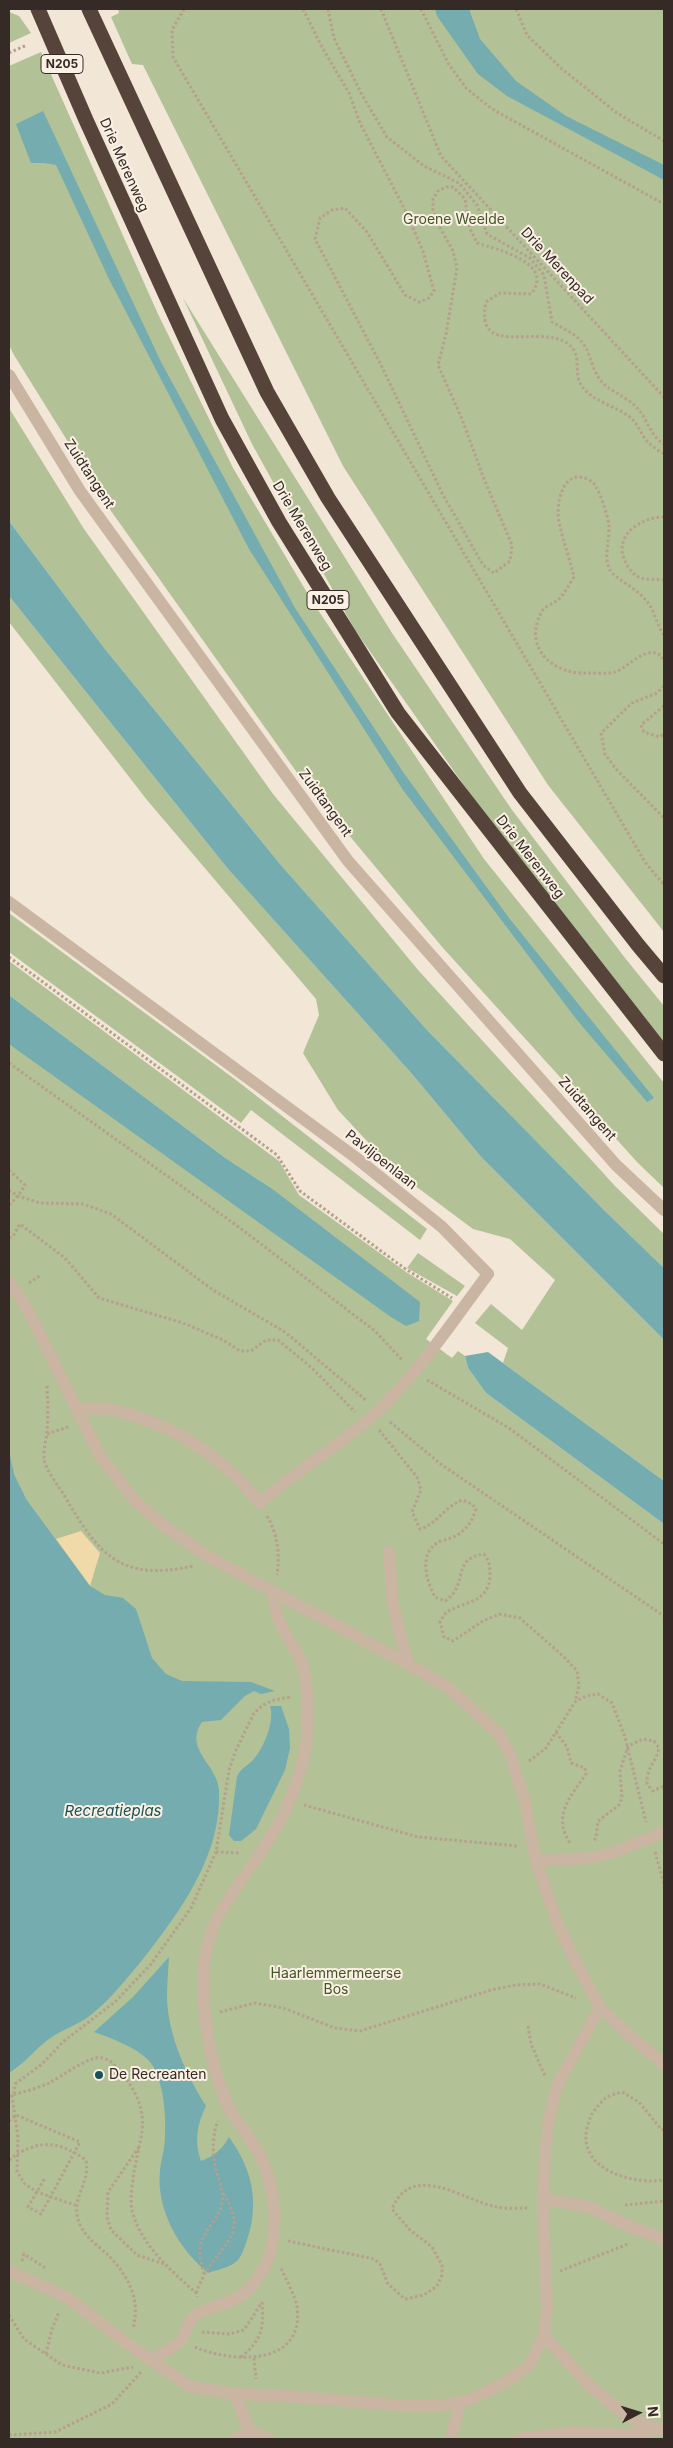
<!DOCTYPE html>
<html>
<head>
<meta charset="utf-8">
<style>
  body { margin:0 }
  #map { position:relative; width:673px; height:2448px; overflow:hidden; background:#f2e6d6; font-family:Inter,sans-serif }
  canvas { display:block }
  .frame { position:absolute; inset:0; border:10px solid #352a25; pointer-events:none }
  .north { position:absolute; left:613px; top:2388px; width:50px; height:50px; -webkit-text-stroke:4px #faf0e3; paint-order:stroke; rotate:85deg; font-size:14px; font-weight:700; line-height:20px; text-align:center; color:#352a25 }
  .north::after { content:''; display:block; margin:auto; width:18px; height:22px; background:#352a25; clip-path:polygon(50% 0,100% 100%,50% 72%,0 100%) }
</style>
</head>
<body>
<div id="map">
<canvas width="673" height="2448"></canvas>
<div class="frame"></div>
<div class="north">N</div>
</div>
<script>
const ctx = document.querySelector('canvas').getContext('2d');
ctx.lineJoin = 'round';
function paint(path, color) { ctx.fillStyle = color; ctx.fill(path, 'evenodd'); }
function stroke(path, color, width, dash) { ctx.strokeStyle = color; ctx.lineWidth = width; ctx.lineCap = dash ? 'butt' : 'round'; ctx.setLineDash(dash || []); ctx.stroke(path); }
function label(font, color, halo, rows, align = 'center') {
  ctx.font = font + ' Inter,sans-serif'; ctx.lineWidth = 4; ctx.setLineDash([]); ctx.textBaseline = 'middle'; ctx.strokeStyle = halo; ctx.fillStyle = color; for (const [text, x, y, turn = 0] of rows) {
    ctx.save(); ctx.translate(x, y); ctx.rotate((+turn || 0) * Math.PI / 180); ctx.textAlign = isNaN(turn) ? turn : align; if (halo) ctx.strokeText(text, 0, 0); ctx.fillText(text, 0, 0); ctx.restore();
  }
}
paint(new Path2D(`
  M118,9H664V932L548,785L343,466L143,65L132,64L111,17L119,13Z
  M9,12L19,16L31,33L9,43Z
  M41,52L158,314L233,468L312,601L484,859L664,1083V1188L638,1163L443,948L298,774L111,511L14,355L9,345V66Z
  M183,298L392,633L512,810L625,958L664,1006V1044L510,851L355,630L252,444Z
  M9,408L84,529L273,794L418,970L615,1186L664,1234V1268L605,1211L427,1030L280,864L105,649L9,521Z
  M9,596L228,869L412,1074L482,1158L664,1340V1481L503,1363L508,1348L475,1323L491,1304L522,1330L555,1280L510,1239L473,1229L394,1170L338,1110L303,1053L319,1015L316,999L147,800L9,622Z
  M9,913L236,1080L427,1229L420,1240L251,1110L241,1123L9,952Z
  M9,961L279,1161L299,1195L406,1272L453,1301L426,1339L452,1358L458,1351L465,1356L468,1368L486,1393L664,1524V2439H9V1037L271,1188L224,1157L9,995Z
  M418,1253L465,1286L457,1296L407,1268Z`), '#b2c196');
paint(new Path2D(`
  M81,1531L100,1553L90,1586L56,1539Z`), '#f0daaa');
paint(new Path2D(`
  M435,9H469L480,39L516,81L566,116L664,165V180L507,96L478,74L437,16Z
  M43,111L161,362L295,608L403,772L509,918L654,1098L647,1102L577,1020L403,790L249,549L109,279L56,165L44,163H31L16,124Z
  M9,521L105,649L280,864L427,1030L605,1211L664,1268V1340L482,1158L412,1074L228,869L9,596Z
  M9,995L224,1157L271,1188L420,1302L419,1321L406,1326L391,1317L9,1044Z
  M488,1352L664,1481V1524L486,1393L468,1368L465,1356Z
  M9,1451L14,1474L26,1499L90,1586L105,1595L123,1598L136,1609L152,1658L166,1674L182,1681L251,1682L275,1691L261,1694L254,1691L245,1696L221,1720L202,1722C183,1749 218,1765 219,1790C222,1855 181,1910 143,1959C127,1978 111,1999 92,2014C79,2025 62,2029 49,2039C35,2049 24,2064 9,2073Z
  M270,1706H281L289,1729L290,1748L285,1770L256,1829L241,1841H234L229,1835L237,1777C240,1768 247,1767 253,1760C264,1748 275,1721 270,1706Z
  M169,1957C168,1971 167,1986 167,2000C169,2038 186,2074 206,2106C197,2124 194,2142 201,2161C213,2157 223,2149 229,2137C252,2169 260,2202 247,2240C245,2246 242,2256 237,2261C231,2267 216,2270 208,2273C179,2249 156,2210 160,2171C161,2159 165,2148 165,2137C166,2114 164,2086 153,2066C144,2050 111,2038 94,2032L133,1997Z`), '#74acb0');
stroke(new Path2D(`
  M184,9L172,30L173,57L645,862L664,885
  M303,9L323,49L349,93L360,123L405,210L423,251L434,291L429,298L419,302L405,295L367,232L345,208L332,210L320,218L315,239L381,365L443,495L483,565L494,573L510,561L512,545L484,479L462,419L438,365L446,334L457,268L453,251L438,224L433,209V199L438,191L446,187H453L465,199L470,229L477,243C496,249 556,263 531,294L500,293L486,302C474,359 537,324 567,343C583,354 573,371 581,385C592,402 617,406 631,418C638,424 641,434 646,440C651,446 658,450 664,454
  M328,9L334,38L362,95L387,137L424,166L459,183L477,205L487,234L530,258L544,275L552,322C564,329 579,335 586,348C592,360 594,376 605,385C616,394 630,399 639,410C648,421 651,437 664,444
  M381,9L441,156L664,397
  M421,9L448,63L466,88L492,109L664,204
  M516,9L527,35L562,69L617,113L664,141
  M9,53L27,45
  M664,517C641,517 613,535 625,561C628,568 633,575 641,578C647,580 657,579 664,580
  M664,635C656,625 655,609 645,599C637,589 613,577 610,570C603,557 610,539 609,525C607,513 601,495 595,485C592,480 584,477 578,477C560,478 556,509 559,522C563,541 570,559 574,577C569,584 565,593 559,599C553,604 544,606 541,613C523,648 553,675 588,673C596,673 607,674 615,672C628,668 651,639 664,660
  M664,686L657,693L632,703L601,733L605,754L616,769L664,818
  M664,706L641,725L644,732L659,737L664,734
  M9,957L277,1155L300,1191L404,1268L452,1298
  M9,1063L240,1228L375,1331L403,1361
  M9,1170L25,1185L18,1196L9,1205
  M9,1190L18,1196L40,1203L83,1204L111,1214L213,1290L285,1332L367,1401
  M9,1238L13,1236L20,1224L65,1258L99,1298L183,1323L223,1340L240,1351H251L266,1340H278L312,1368L355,1412
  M29,1283L41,1275
  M427,1380L509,1428L664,1544
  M47,1386C48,1402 48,1417 47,1432C46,1441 43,1450 44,1459C44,1467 59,1487 64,1495C99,1555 120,1582 193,1566
  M390,1422L442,1465L664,1616
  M379,1430L417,1477L421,1490L412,1512L420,1529C437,1524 443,1508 462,1500L472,1504L476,1509C471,1525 463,1534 448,1539C445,1540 439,1541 437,1543C418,1555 427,1582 435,1597L445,1601C470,1584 450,1559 484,1554C490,1562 490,1567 490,1576C489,1603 463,1602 447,1612C444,1614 442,1619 440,1622L444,1637L453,1641L483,1621L499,1614L520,1618L564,1657L577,1671L579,1685L575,1702
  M47,1434L68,1427
  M267,1516C278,1535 280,1554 277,1575
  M556,1732L567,1747L571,1763L585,1768L586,1774C570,1797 552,1816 570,1843
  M529,1761L546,1748L575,1702L586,1696L598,1694L612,1703L625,1737L646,1822
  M304,1805L418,1837L518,1846
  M594,1840L596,1838L598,1821L619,1805L622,1798L620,1771L628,1746L643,1739L654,1741L659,1748C656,1763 646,1768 647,1784L653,1791L664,1786
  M216,1852L241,1853
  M655,1852L664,1883
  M220,2012L255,2003L283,2008L335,2028L360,2031L491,1990L516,1985L540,1984L576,1998
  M528,2026L531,2044L545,2076
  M14,2094L15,2084L42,2064L64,2041L116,2001L151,1964L191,1908L216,1852L229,1770L236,1750L254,1713L263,1705L274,1700L291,1697
  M12,2095L18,2138L17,2172L25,2184L37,2192L75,2205
  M9,2096C22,2092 36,2089 49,2083C62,2076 82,2061 96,2058C107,2056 114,2064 121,2072C158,2119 137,2136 132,2187C131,2197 130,2207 134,2217C144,2248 173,2272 196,2293L197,2297
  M9,2121L16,2115L80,2142L41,2214L28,2207L45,2178
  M664,2130L661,2129L639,2102L622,2092C606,2096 604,2098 594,2111C590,2116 589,2122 587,2128C577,2170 634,2185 664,2180
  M139,2147L108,2192L107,2217L111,2230L137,2255L164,2264
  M9,2160C37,2139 58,2140 86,2160C91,2186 67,2199 81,2227C87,2238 99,2247 108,2255C128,2275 141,2300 133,2328
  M625,2205L664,2201
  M288,2241L374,2259L380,2264L388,2284L405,2299L424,2295L437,2286L442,2275V2265L432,2247L410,2230L392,2209C412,2160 464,2201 497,2207C506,2209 518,2208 528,2208
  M22,2261L24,2254L47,2269
  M560,2271L628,2244
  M204,2274C202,2266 199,2256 200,2248C202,2231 219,2220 222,2203C224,2191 219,2181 216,2170C212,2155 212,2135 218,2121
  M196,2293C198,2287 201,2281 204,2275C222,2243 250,2235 223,2193
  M9,2315L24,2339L62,2365L100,2373L133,2367
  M202,2332L229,2334L244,2330L262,2302
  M195,2347C232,2363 305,2367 297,2307C295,2295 286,2280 281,2268
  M46,2354L52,2329L59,2312
  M241,2357C262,2340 264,2328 262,2302
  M254,2358L256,2379
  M9,2435L55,2432L112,2404L142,2371`), '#b69f8c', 3, [2.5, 2.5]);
stroke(new Path2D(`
  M9,375L80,491L348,861L616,1165L664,1210
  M9,902L355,1157L442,1227L488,1274C453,1321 420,1371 378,1411C341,1445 297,1470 260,1503C227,1462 185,1432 134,1416C126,1414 117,1410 108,1409C98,1408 87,1409 77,1409
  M9,1282L27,1308L100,1456L135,1501L168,1529L209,1557L408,1664L449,1688L499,1734L510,1754L525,1802L536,1861L558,1924L575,1961L600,2007L624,2031L664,2064
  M389,1552L393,1606L408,1664
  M536,1861L590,1858L618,1851L664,1832
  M544,2199L589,2207L631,2227L664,2239
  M9,2271L68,2298L129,2345L189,2386L235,2394L285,2396L407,2406H441L472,2399L511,2379L529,2365L544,2336L547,2309L543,2208L545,2153L549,2118L557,2086L600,2007
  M544,2336L590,2386L628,2417L655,2429
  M152,2359C161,2354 175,2348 181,2340C187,2334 187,2322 193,2317C211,2303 231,2308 251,2287C284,2251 279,2190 257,2150C249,2135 236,2122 228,2106C210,2066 200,2008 204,1964C208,1918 239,1886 263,1849C282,1821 295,1793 303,1761C309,1738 310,1683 301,1661C290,1637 272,1620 274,1593
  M235,2394L250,2432
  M234,2439L250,2432L269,2439
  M451,2439L460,2403
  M518,2439L573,2432L628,2435L664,2428`), '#cab5a2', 12);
stroke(new Path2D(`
  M38,9L86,120L222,419L279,522L398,713L664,1054
  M89,9L267,392L328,498L520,793L638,945L664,976`), '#56443b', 15);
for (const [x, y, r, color] of [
  [99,2075,5,"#195258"]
]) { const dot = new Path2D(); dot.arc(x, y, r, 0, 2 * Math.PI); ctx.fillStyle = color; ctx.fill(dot); stroke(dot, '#faf0e3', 2); }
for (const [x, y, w] of [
  [62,64,42],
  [328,600,42]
]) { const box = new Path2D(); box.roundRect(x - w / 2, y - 9.5, w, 19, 4); ctx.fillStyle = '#faf0e3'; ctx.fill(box); stroke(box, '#352a25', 1); }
label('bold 12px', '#352a25', null, [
  ["N205",62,64],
  ["N205",328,600]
]);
label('14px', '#352a25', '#faf0e3', [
  ["Drie Merenweg",124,165,66],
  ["Drie Merenpad",557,266,47],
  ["Zuidtangent",89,474,57],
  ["Drie Merenweg",302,526,59],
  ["Zuidtangent",325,803,54],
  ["Drie Merenweg",530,857,52],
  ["Zuidtangent",587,1109,49],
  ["Paviljoenlaan",381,1160,38]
]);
label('14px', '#435427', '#faf0e3', [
  ["Groene Weelde",454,220],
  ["Haarlemmermeerse",336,1974],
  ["Bos",336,1990]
]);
label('14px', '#352a25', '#faf0e3', [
  ["De Recreanten",109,2075]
], 'left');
label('italic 15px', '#195258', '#faf0e3', [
  ["Recreatieplas",113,1811]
]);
</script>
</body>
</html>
